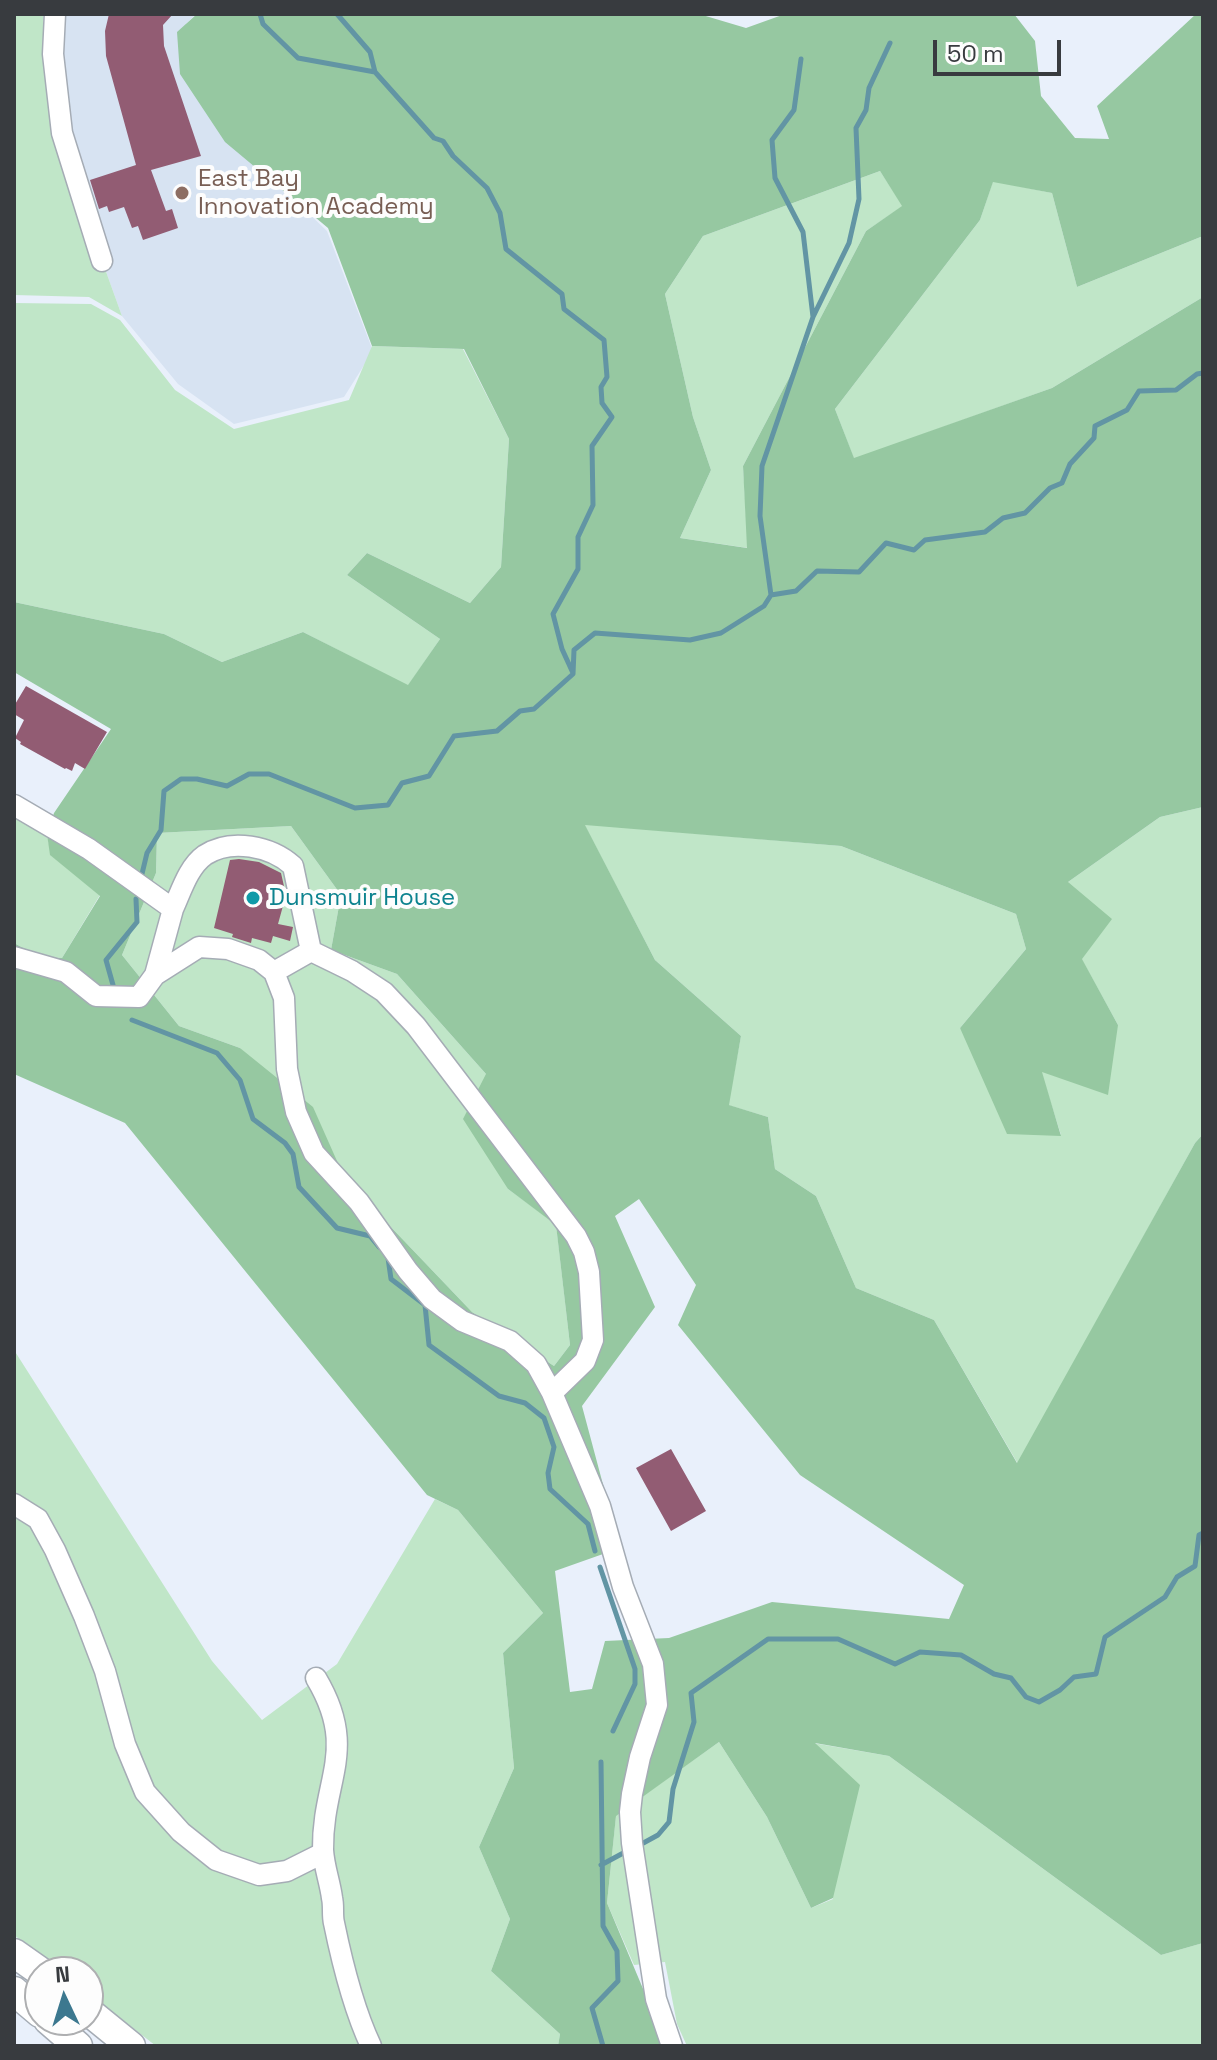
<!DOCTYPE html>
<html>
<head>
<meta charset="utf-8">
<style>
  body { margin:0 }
  #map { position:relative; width:1217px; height:2060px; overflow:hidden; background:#e9f0fb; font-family:"Space Grotesk",sans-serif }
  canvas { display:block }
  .frame { position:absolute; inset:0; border:16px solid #383b3f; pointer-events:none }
  .north { position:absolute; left:24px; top:1956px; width:80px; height:80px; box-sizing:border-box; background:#fdfdfd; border:2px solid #aeafb1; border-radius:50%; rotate:356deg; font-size:22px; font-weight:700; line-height:32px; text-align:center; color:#383b3f }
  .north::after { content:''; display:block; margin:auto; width:28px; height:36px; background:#3c788f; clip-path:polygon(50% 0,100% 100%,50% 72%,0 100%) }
  .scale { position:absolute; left:933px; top:40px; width:128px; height:36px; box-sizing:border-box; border:4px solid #383b3f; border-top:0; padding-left:10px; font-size:24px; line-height:28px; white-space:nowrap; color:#383b3f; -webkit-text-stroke:6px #fdfdfd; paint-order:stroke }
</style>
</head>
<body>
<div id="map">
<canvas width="1217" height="2060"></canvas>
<div class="frame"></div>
<div class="north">N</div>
<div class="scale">50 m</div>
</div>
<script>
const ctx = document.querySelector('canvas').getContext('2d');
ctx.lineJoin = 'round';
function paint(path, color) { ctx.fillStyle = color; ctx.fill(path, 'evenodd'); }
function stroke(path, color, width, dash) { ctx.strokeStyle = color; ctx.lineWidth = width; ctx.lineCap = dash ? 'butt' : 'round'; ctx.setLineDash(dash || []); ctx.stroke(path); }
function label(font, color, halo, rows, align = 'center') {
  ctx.font = font + ' "Space Grotesk",sans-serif'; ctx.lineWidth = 8; ctx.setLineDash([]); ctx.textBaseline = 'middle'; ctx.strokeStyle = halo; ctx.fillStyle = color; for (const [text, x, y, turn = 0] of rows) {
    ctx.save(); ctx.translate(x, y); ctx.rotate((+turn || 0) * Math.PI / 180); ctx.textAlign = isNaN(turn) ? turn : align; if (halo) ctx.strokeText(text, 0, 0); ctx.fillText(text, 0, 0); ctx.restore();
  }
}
paint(new Path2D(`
  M43,14H196L186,24L248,155L327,231L373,351L344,397L234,424L178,384L122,316L51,119Z`), '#d7e3f2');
paint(new Path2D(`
  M14,14H43L51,119L122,316L89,297L14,295Z
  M880,171L903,206L866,231L743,466L748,548L680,538L711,470L693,417L665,294L703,236Z
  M993,181L1052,193L1077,287L1203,236V297L1052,388L854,459L835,409L980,220Z
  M14,303L91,304L120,320L175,390L234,429L349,400L372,346L463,349L509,439L501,567L470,603L367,553L347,575L440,639L408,686L303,632L222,662L164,634L14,602Z
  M1203,807V1134L1195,1143L1018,1464L934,1320L856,1288L816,1196L775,1169L768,1117L728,1105L741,1036L655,960L584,824L841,846L1016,914L1026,949L960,1028L1061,1135L1041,1072L1118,1025L1081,958L1068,882L1160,817Z
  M14,812L47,834L51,855L100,895L62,958L40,957L14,943Z
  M291,826L341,895L331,950L397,974L486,1074L508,1189L556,1224L570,1345L554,1366L472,1312L345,1179L240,1048L179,1026L122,955L156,873L157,833Z
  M14,1350L212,1661L262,1720L337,1664L435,1499L458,1510L543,1613L503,1653L514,1768L479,1847L510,1919L491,1971L560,2034L558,2046H156L88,1993V1972H61L14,1935Z
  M719,1742L767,1817L811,1908L833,1899L813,1743L889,1756L1161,1955L1203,1943V2046H687L677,2024L665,1962L634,1965L607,1903L616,1815Z`), '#c0e6c8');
paint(new Path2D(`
  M197,14H699L746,28L785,14H1014L1035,41L1041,96L1075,138L1109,139L1097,106L1196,14H1203V236L1077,287L1052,193L993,182L980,220L835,409L854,458L1052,388L1203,297V807L1160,817L1068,882L1112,919L1082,959L1118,1025L1108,1095L1042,1072L1061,1136L1007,1134L960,1028L1026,949L1016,914L841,846L585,825L655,960L741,1036L729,1105L768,1117L775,1169L816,1196L856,1288L934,1320L1017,1463L1195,1143L1203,1134V1943L1161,1955L889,1756L815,1743L860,1785L833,1898L811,1908L767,1817L719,1742L616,1816L607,1903L667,2046H558L560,2034L491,1971L510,1919L479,1847L514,1768L503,1653L543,1613L458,1510L427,1495L125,1123L14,1074V943L40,957L62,958L100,896L50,855L47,834L54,813L111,729L14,672V602L164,634L222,662L303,632L408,685L440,639L347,575L367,553L470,603L501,567L509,439L464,349L372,346L328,228L225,142L180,74L177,32ZM880,171L902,206L866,231L743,466L747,548L680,538L711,470L693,417L665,294L703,236ZM291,826L341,895L331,950L397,974L486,1074L463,1119L508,1189L556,1225L570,1345L554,1366L472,1312L345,1179L313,1107L240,1048L179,1026L122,955L156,873L157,833ZM639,1199L696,1285L678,1325L800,1475L964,1585L949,1619L772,1602L669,1638L605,1641L592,1689L570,1692L555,1571L620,1548L582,1406L655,1307L615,1216Z`), '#96c8a1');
stroke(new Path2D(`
  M260,14L263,24L298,58L375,72
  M337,14L370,52L375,72L434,138L443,141L453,156L487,188L500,213L506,249L562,294L564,309L604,340L607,377L601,387L602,403L612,417L592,446L593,505L578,537V569L553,614L562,649L573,673
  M813,317L849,243L859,199L856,128L866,110L869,88L890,43
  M771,595L760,516L762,466L813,317L803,232L775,178L772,140L794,110L801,59
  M141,878L147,853L161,830L164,791L181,779H197L227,786L249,774H269L355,808L388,805L402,783L429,776L454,736L497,731L520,711L534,709L573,674L574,650L595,633L690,640L721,633L764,606L771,595L796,591L817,571L859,572L886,543L914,550L925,540L985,532L1003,518L1025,513L1050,488L1062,483L1070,464L1094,438L1095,426L1127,410L1139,391L1176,390L1197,374L1203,373
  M113,985L106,960L137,922L136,899
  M132,1020L217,1053L240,1080L253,1119L285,1143L293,1154L299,1187L337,1228L370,1236L379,1247
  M386,1255L388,1258L391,1279L425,1305L429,1345L499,1396L525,1403L544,1418L554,1447L548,1473L550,1489L588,1524L595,1551
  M600,1567L635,1669V1684L613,1731
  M601,1762L603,1926L617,1951L618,1981L592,2008L603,2046
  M636,1847L658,1835L669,1822L673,1789L694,1722L691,1693L768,1639H838L895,1664L920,1652L961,1655L994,1674L1011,1678L1026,1697L1039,1702L1060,1690L1074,1677L1096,1674L1105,1637L1165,1597L1177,1577L1195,1566L1199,1535L1203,1533
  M601,1865L627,1851`), '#6295a4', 5);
paint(new Path2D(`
  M109,14H173L163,25L164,46L201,156L151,170L166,211L172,209L178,228L143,240L138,226L132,228L124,207L109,212L107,206L99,209L90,180L136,165L106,56L105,31Z
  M26,686L107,732L85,769L75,763L72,771L66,768L65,769L20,744L21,742L15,738L24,720L14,714V706Z
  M239,859L259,862L281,873L286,895L278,924L293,927L290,941L273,936L271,943L252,938L251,943L232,937L233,934L214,928L230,860Z
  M671,1449L706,1511L671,1531L636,1468Z`), '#925c73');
const minor = new Path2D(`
  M55,14L53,54L62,133L102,261
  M14,805L89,849L173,909C181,892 188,867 205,855C231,838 271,846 293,866L311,951L352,971L384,992L416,1026L576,1236L584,1252L589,1272L593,1340L585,1361L552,1393
  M14,957L66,972L96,996L139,997L155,975L173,909
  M274,972L311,951
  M155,975L199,947L228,949L259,960L274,972L284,998L287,1069L296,1112L314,1153L359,1202L408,1271L432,1299L462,1321L510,1341L536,1364L552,1393L600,1506L623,1587L653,1664L657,1705L640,1757L632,1794L630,1812L632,1843L656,1999L672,2046
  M14,1504L38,1519L55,1550L84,1616L105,1671L125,1744L145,1792L181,1832L216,1860L259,1875L287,1871L323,1853
  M316,1678C359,1750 322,1779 323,1850C324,1867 330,1882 332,1898C334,1906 332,1915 334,1923C342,1962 354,2010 371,2046`);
const highway = new Path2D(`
  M14,1953L41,1972
  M14,1991L40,2013
  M88,2011L131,2046
  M48,2020L78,2046`);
stroke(minor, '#a5acb5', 23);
stroke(highway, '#a5acb5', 31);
stroke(minor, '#fff', 20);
stroke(highway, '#fff', 28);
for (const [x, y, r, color] of [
  [182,193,8,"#8d6e63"],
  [253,898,8,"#0f9aa8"]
]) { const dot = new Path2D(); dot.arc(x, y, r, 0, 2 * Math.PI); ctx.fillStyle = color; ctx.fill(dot); stroke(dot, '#fdfdfd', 3); }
label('24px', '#785e54', '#fdfdfd', [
  ["East Bay",198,179],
  ["Innovation Academy",198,207]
], 'left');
label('24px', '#0d838f', '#fdfdfd', [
  ["Dunsmuir House",269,898]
], 'left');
</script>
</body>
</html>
